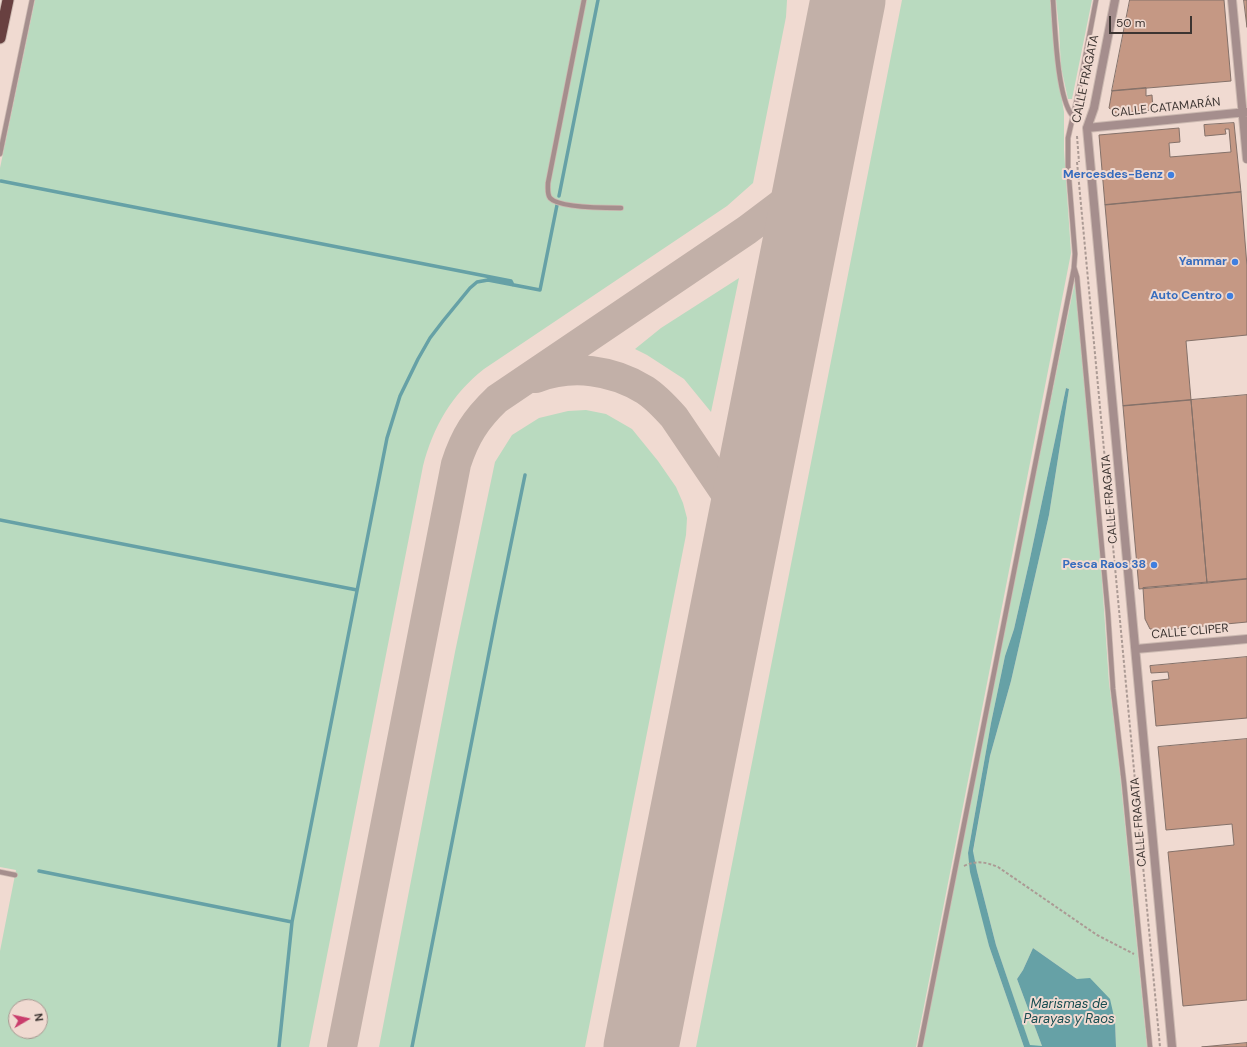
<!DOCTYPE html>
<html>
<head>
<meta charset="utf-8">
<style>
  body { margin:0 }
  #map { position:relative; width:1247px; height:1047px; overflow:hidden; background:#f0dad1; font-family:"DM Sans",sans-serif }
  canvas { display:block }
  .north { position:absolute; left:8px; top:999px; width:40px; height:40px; box-sizing:border-box; background:#f0dad1; border:1px solid #a89891; border-radius:50%; rotate:81deg; font-size:11px; font-weight:700; line-height:16px; text-align:center; color:#3c3431 }
  .north::after { content:''; display:block; margin:auto; width:14px; height:18px; background:#c93d6c; clip-path:polygon(50% 0,100% 100%,50% 72%,0 100%) }
  .scale { position:absolute; left:1109px; top:16px; width:83px; height:18px; box-sizing:border-box; border:2px solid #3c3431; border-top:0; padding-left:5px; font-size:12px; line-height:14px; white-space:nowrap; color:#3c3431; -webkit-text-stroke:3px #f0dad1; paint-order:stroke }
</style>
</head>
<body>
<div id="map">
<canvas width="1247" height="1047"></canvas>
<div class="north">N</div>
<div class="scale">50 m</div>
</div>
<script>
const ctx = document.querySelector('canvas').getContext('2d');
ctx.lineJoin = 'round';
function paint(path, color) { ctx.fillStyle = color; ctx.fill(path, 'evenodd'); }
function stroke(path, color, width, dash) { ctx.strokeStyle = color; ctx.lineWidth = width; ctx.lineCap = dash ? 'butt' : 'round'; ctx.setLineDash(dash || []); ctx.stroke(path); }
function label(font, color, halo, rows, align = 'center') {
  ctx.font = font + ' "DM Sans",sans-serif'; ctx.lineWidth = 4; ctx.setLineDash([]); ctx.textBaseline = 'middle'; ctx.strokeStyle = halo; ctx.fillStyle = color; for (const [text, x, y, turn = 0] of rows) {
    ctx.save(); ctx.translate(x, y); ctx.rotate((+turn || 0) * Math.PI / 180); ctx.textAlign = isNaN(turn) ? turn : align; if (halo) ctx.strokeText(text, 0, 0); ctx.fillText(text, 0, 0); ctx.restore();
  }
}
paint(new Path2D(`
  M35,0H787L786,17L753,183L727,206L484,369C452,394 433,427 423,466L309,1047H0V951L16,870L0,867V168ZM16,1007H40V1031H16Z
  M902,0H1050L1056,65L1064,112V150L1071,253L916,1047H696Z
  M1056,0H1092L1072,99H1068L1061,67L1059,28Z
  M739,278L711,412L684,379L647,355L635,349L661,328Z
  M1075,281L1101,566L1109,683L1117,744L1147,1047H1116L1115,1021L1077,979L1033,948L1023,970L1017,979L1042,1046H1030L996,945L977,871L973,852L990,756L1011,681L1049,515L1069,389L1066,388L1029,563L1014,629L1005,656L991,723L968,853L989,946L1024,1047H922L1016,570Z
  M586,410L606,414L632,429L658,461L676,487L683,503L687,518L686,535L585,1047H379L455,652L495,462L512,435L539,418L568,411Z`), '#b9dabf');
paint(new Path2D(`
  M1066,388L1069,389L1049,515L1011,681L990,756L973,851L977,871L996,945L1030,1045L1042,1046L1017,979L1023,970L1033,948L1077,979L1090,978L1110,999L1115,1021L1116,1047H1024L989,946L970,872L968,853L991,723L1005,656L1014,629L1029,563Z`), '#66a1a6');
stroke(new Path2D(`
  M1,181L511,281L513,285
  M559,196L598,0
  M0,520L357,590
  M39,871L292,922
  M279,1047L292,922L387,438L400,396L418,359L430,338L443,321L470,288L477,282L488,280L540,290L557,205
  M412,1047L496,617L525,475`), '#66a1a6', 3.5);
stroke(new Path2D(`
  M536,378C572,364 613,370 645,390C656,397 665,407 674,417L745,522
  M342,1047L456,464C465,436 476,419 497,399L747,230L812,181`), '#c2b0a8', 30);
stroke(new Path2D(`
  M641,1047L848,0`), '#c2b0a8', 75);
const building = new Path2D(`
  M1130,0H1224L1231,81L1112,91Z
  M1244,0H1247V27Z
  M1146,88V96L1152,95L1153,110L1118,113H1115L1109,108L1112,91Z
  M1234,123L1241,192L1105,205L1099,135L1179,128L1180,142L1169,143L1170,157L1231,152L1229,129H1225L1226,134L1205,136L1204,125Z
  M1241,192L1247,266V335L1186,341L1191,400L1123,406L1105,205Z
  M1247,395V579L1207,583L1191,400Z
  M1191,400L1207,583L1139,589L1123,406Z
  M1247,579V622L1163,630L1150,629L1145,619L1143,588Z
  M1247,657V718L1156,726L1152,681L1169,679L1168,672L1151,673L1150,666Z
  M1247,739V1000L1183,1006L1168,852L1234,845L1232,824L1166,830L1158,747Z
  M1247,1043V1047H1202Z`);
paint(building, '#c59884');
stroke(building, '#847169', 1);
const service = new Path2D(`
  M584,0L548,183C548,187 547,194 550,198C559,208 607,208 621,208
  M1053,0C1055,26 1057,97 1072,115
  M1096,0L1079,90L1068,138V166L1075,254L1074,267L1077,277L1108,614L1113,689L1124,783L1150,1047
  M0,154L32,0
  M0,872L15,875
  M920,1047L1074,268`);
const minor = new Path2D(`
  M1115,0L1094,108L1087,128L1172,1047
  M1232,0L1247,159
  M1087,128L1247,112
  M1136,649L1247,639`);
const trunk = new Path2D(`
  M0,38L8,0`);
stroke(service, '#ccb9b1', 6);
stroke(minor, '#ccb9b1', 10);
stroke(trunk, '#ccb9b1', 13);
stroke(new Path2D(`
  M1077,136L1079,162
  M1077,162L1160,1047
  M964,866C976,860 986,862 998,867L1097,935L1134,954`), '#ab9a94', 2, [3, 2]);
stroke(service, '#a58e8d', 4.5);
stroke(minor, '#a58e8d', 8);
stroke(trunk, '#684040', 11);
for (const [x, y, r, color] of [
  [1171,175,4,"#3f7fe0"],
  [1235,262,4,"#3f7fe0"],
  [1230,296,4,"#3f7fe0"],
  [1154,565,4,"#3f7fe0"]
]) { const dot = new Path2D(); dot.arc(x, y, r, 0, 2 * Math.PI); ctx.fillStyle = color; ctx.fill(dot); stroke(dot, '#f0dad1', 1.5); }
label('12px', '#3c3431', '#f0dad1', [
  ["CALLE FRAGATA",1086,79,-78],
  ["CALLE CATAMARÁN",1166,108,-6],
  ["CALLE FRAGATA",1110,499,-95],
  ["CALLE CLIPER",1190,632,-5],
  ["CALLE FRAGATA",1139,822,-95]
]);
label('bold 12px', '#366cbe', '#f0dad1', [
  ["Mercesdes-Benz",1163,175],
  ["Yammar",1227,262],
  ["Auto Centro",1222,296],
  ["Pesca Raos 38",1146,565]
], 'right');
label('italic 13px', '#174c50', '#f0dad1', [
  ["Marismas de",1069,1005],
  ["Parayas y Raos",1069,1020]
]);
</script>
</body>
</html>
